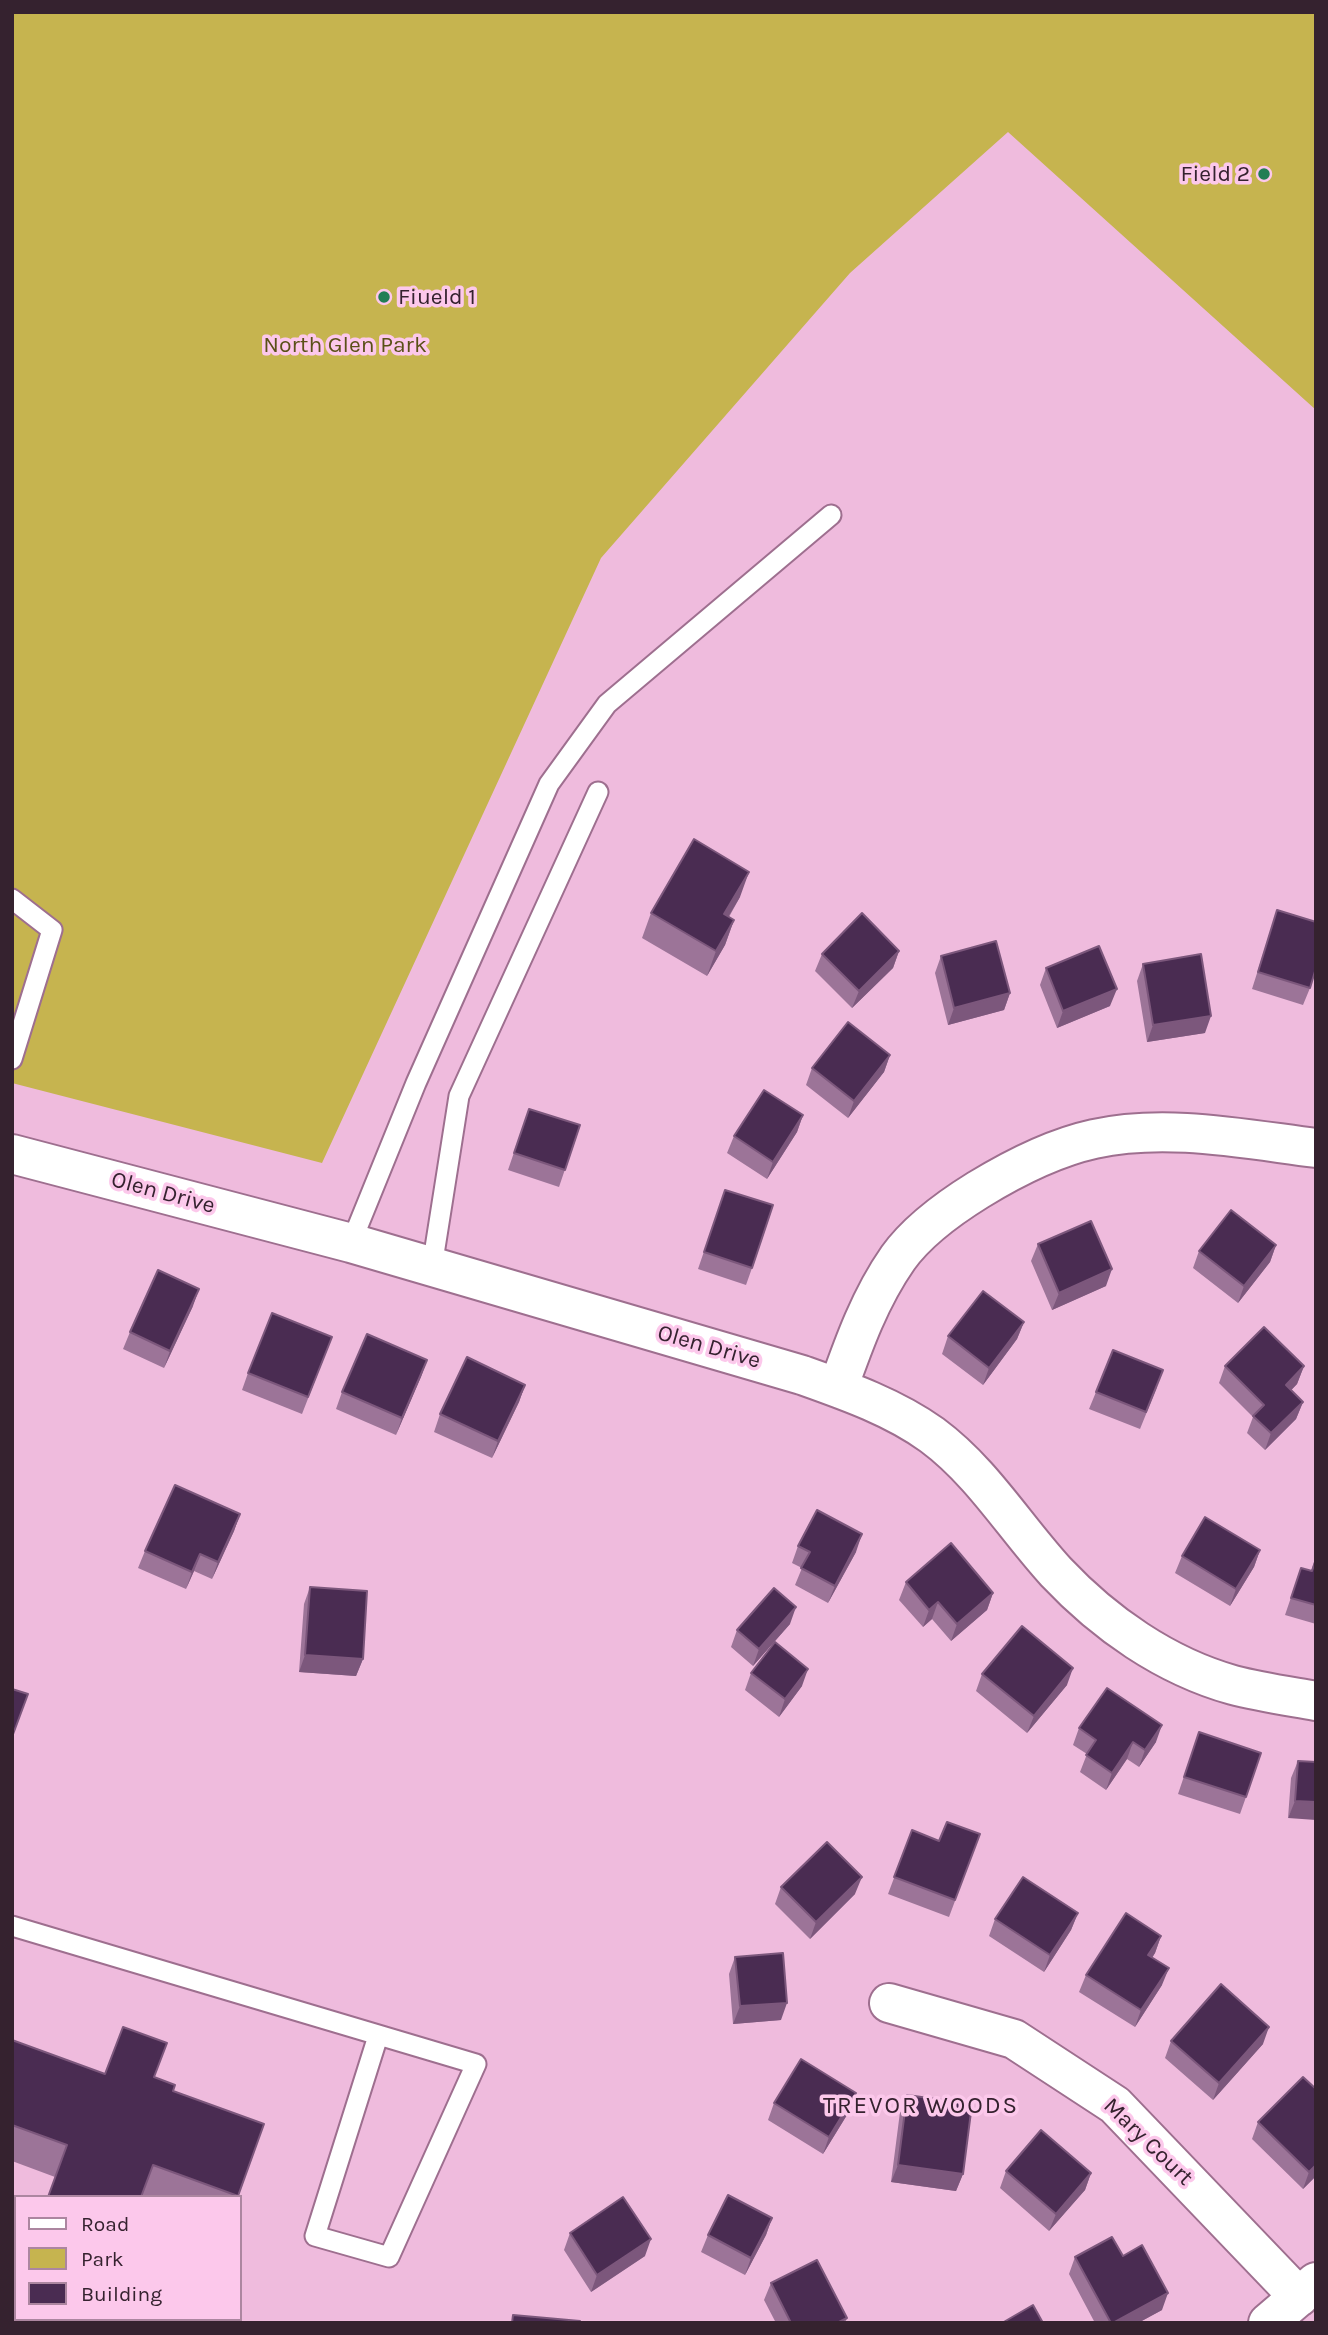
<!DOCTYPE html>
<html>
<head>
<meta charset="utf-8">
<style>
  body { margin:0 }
  #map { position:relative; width:1328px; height:2335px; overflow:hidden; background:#efbbdd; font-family:Karla,sans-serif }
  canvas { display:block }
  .frame { position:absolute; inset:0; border:14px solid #35222f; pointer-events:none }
  .legend { position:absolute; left:14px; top:2195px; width:228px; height:126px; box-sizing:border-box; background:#fcc8eb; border:2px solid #ac86a0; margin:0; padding:9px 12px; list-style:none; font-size:21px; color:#35222f }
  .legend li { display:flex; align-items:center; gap:14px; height:35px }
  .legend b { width:35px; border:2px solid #ac86a0 }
</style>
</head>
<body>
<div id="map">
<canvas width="1328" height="2335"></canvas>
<div class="frame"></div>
<ul class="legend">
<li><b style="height:9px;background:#fff"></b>Road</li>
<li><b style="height:19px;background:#c6b44f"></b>Park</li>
<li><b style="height:19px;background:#4a2c52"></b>Building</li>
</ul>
</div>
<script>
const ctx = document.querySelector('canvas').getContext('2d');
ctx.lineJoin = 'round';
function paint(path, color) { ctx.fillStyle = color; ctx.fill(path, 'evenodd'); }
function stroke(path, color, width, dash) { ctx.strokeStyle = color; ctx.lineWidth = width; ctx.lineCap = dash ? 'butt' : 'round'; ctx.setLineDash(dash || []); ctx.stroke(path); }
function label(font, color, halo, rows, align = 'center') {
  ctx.font = font + ' Karla,sans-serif'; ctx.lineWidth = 7; ctx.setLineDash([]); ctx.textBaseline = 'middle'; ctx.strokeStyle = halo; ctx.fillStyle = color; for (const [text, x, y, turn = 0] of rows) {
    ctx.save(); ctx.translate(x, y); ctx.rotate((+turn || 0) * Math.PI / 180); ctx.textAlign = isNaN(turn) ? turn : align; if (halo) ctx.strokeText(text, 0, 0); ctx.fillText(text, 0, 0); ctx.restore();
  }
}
paint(new Path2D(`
  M12,12H1316V410L1008,132L850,273L601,558L322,1163L12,1083Z`), '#c6b44f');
const service = new Path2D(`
  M12,899L52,930L12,1059
  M351,1243L416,1083L549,784L607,704L831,515
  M432,1267L459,1096L598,792
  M12,1926L476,2064L389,2257L315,2236L378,2036`);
const minor = new Path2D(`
  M12,1154L351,1243L802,1375C847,1391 893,1407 932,1435C982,1472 1014,1526 1056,1572C1104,1623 1165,1666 1233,1685C1260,1692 1288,1696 1316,1701
  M838,1388C854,1343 870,1298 898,1258C918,1230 949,1208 978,1190C1014,1168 1053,1148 1094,1139C1166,1123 1244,1139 1316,1148
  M889,2003L1014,2039L1115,2105L1299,2297
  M1268,2323L1316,2282`);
stroke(service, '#9e6f8f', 23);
stroke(minor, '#9e6f8f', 42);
stroke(service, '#fff', 19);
stroke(minor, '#fff', 38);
paint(new Path2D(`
  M740,897L729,917L734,920L725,945L707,976L642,938L651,913Z
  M1277,910L1310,988L1303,1005L1252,989Z
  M899,951L893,968L852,1008L815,971L822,954Z
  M941,956L1010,993L1004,1010L948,1025L935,973Z
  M1143,964L1205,1033L1147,1042L1137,981Z
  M1046,968L1110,1006L1057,1028L1040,985Z
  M890,1055L884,1072L848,1118L806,1085L812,1068Z
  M803,1115L797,1132L767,1179L727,1153L734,1136Z
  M580,1125L559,1187L508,1170L523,1126Z
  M725,1190L752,1268L746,1285L698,1269Z
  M1038,1244L1106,1286L1052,1310L1031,1261Z
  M1276,1245L1270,1262L1238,1303L1193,1268L1199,1251Z
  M193,1306L164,1368L123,1349L130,1332Z
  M1024,1322L1017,1339L983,1385L942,1354L948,1336Z
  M332,1337L302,1414L242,1390L248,1373Z
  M427,1360L396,1435L336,1409L342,1392Z
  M1225,1366H1304L1297,1384L1291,1390L1303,1402L1296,1419L1265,1450L1247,1433L1253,1417L1219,1383Z
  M525,1385L519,1402L492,1458L434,1432L440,1414Z
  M1157,1387L1140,1429L1089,1409L1096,1392Z
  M240,1514L234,1531L212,1579L194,1571L186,1589L138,1568L145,1551Z
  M798,1546L856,1552L828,1603L795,1585L802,1568L792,1563Z
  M1260,1550L1254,1567L1230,1606L1175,1573L1182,1556Z
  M1316,1556V1624L1285,1615L1301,1568L1311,1571Z
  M906,1582L993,1593L987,1610L951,1641L932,1619L923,1627L899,1600Z
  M310,1587L363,1659L356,1676L299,1672L304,1604Z
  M790,1624L753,1666L731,1647L737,1630Z
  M751,1673L802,1686L779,1717L745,1690Z
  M982,1674L1067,1685L1027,1733L976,1691Z
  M1079,1728L1156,1742L1139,1767L1127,1759L1106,1790L1080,1772L1087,1754L1073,1745Z
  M1199,1732L1246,1797L1240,1814L1178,1794Z
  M1298,1761L1316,1762L1288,1818L1291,1778Z
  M912,1830L939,1841L980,1834L949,1917L888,1894Z
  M781,1887L855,1894L810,1939L775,1904Z
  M1078,1913L1071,1930L1044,1972L989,1936L995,1919Z
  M1161,1936L1155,1953L1152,1958L1162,1985L1135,2027L1079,1992L1086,1975Z
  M735,1957L781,2020L733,2024L729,1974Z
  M12,2040L105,2074L154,2078L173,2091L264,2124L238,2197H48L55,2177L12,2161Z
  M1171,2041L1263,2044L1213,2100L1165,2058Z
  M1316,2089V2176L1303,2189L1252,2139L1258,2122Z
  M907,2095L963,2174L956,2191L891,2182L900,2112Z
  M774,2103L850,2110L823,2154L768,2120Z
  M1006,2171L1091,2173L1085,2190L1049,2231L1000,2188Z
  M772,2218L766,2235L745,2275L701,2252L708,2235Z
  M570,2233L645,2256L591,2292L564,2250Z
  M1123,2256L1162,2310L1138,2323H1095L1069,2274L1075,2257Z
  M771,2283L847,2318L845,2323H776L764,2300Z`), '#9c7498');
paint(new Path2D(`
  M749,872L740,897L715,939L724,914Z
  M734,920L725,945L707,976L716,951Z
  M899,951L893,968L852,1008L859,991Z
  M1117,989L1110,1006L1057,1028L1063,1011Z
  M1010,993L1004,1010L948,1025L954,1008Z
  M1211,1016L1205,1033L1147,1042L1153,1025Z
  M890,1055L884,1072L848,1118L854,1101Z
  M803,1115L797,1132L767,1179L773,1162Z
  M1276,1245L1270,1262L1238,1303L1244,1286Z
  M1112,1269L1106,1286L1052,1310L1059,1293Z
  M199,1289L193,1306L164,1368L170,1351Z
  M1024,1322L1017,1339L983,1385L989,1368Z
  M427,1360L421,1377L396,1435L402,1418Z
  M1304,1366L1297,1384L1280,1402L1286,1385Z
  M525,1385L519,1402L492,1458L498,1441Z
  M1303,1402L1296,1419L1265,1450L1271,1433Z
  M240,1514L234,1531L212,1579L218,1562Z
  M862,1534L856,1552L828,1603L835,1586Z
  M1260,1550L1254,1567L1230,1606L1236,1589Z
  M200,1554L194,1571L186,1589L192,1572Z
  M993,1593L987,1610L951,1641L957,1624Z
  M938,1602L932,1619L923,1627L929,1610Z
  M796,1607L790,1624L753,1666L759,1649Z
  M305,1655L363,1659L356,1676L299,1672Z
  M1073,1668L1067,1685L1027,1733L1034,1716Z
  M808,1669L802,1686L779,1717L785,1699Z
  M1162,1725L1156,1742L1139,1767L1145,1750Z
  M1133,1742L1127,1759L1106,1790L1112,1773Z
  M1295,1801L1316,1802V1820L1288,1818Z
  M862,1877L855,1894L810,1939L816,1922Z
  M1078,1913L1071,1930L1044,1972L1050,1955Z
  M1161,1936L1155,1953L1142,1973L1148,1955Z
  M1169,1968L1162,1985L1135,2027L1141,2010Z
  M787,2003L781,2020L733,2024L740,2006Z
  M1269,2027L1263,2044L1213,2100L1219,2083Z
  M856,2093L850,2110L823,2154L829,2137Z
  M898,2165L963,2174L956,2191L891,2182Z
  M1316,2165V2176L1303,2189L1309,2172Z
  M1091,2173L1085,2190L1049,2231L1056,2214Z
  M772,2218L766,2235L745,2275L751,2258Z
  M651,2239L645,2256L591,2292L597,2275Z
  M1168,2293L1162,2310L1138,2323H1113Z`), '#7c577c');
const building = new Path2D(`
  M694,839L749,872L724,914L734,920L716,951L651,913Z
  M1277,910L1316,922V968L1310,988L1258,972Z
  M862,913L899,951L859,991L822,954Z
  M996,941L1010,993L954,1008L941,956Z
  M1099,946L1117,989L1063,1011L1046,968Z
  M1201,954L1211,1016L1153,1025L1143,964Z
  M848,1022L890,1055L854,1101L812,1068Z
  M764,1090L803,1115L773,1162L734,1136Z
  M529,1109L580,1125L565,1170L514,1153Z
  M725,1190L773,1205L752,1268L704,1252Z
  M1231,1210L1276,1245L1244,1286L1199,1251Z
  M1091,1221L1112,1269L1059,1293L1038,1244Z
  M158,1270L199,1289L170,1351L130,1332Z
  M983,1291L1024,1322L989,1368L948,1336Z
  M272,1313L332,1337L308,1397L248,1373Z
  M1264,1327L1304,1366L1286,1385L1303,1402L1271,1433L1253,1416L1264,1405L1225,1366Z
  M367,1334L427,1360L402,1418L342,1392Z
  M1113,1350L1163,1370L1146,1412L1096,1392Z
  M467,1357L525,1385L498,1441L440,1414Z
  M175,1485L240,1514L218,1562L200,1554L192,1572L145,1551Z
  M817,1510L862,1534L835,1586L801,1568L810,1552L798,1546Z
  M1205,1517L1260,1550L1236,1589L1182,1556Z
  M951,1543L993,1593L957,1624L938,1602L929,1610L906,1582Z
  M1316,1559V1605L1291,1598L1301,1568L1312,1571Z
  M310,1587L367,1591L363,1659L305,1655Z
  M774,1588L796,1607L759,1649L737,1630Z
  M1022,1626L1073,1668L1034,1716L982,1674Z
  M775,1642L808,1669L785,1699L751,1673Z
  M1107,1688L1162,1725L1145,1750L1133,1742L1112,1773L1086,1755L1096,1740L1079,1728Z
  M12,1689L28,1694L12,1737Z
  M1199,1732L1261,1753L1246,1797L1184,1777Z
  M1298,1761L1316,1762V1802L1295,1801Z
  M947,1822L980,1834L955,1900L894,1877L912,1830L939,1841Z
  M827,1842L862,1877L816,1922L781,1887Z
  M1023,1877L1078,1913L1050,1955L995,1919Z
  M1126,1913L1161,1936L1148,1955L1169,1968L1141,2010L1086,1975Z
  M783,1953L787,2003L740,2006L735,1957Z
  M1221,1984L1269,2027L1219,2083L1171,2041Z
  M123,2027L167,2043L154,2077L175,2085L173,2091L264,2124L238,2196L153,2165L141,2197H48L67,2145L12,2125V2040L105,2074Z
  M801,2059L856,2093L829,2137L774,2103Z
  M1303,2077L1316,2089V2165L1309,2172L1258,2122Z
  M907,2095L972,2104L963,2174L898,2165Z
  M1041,2130L1091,2173L1056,2214L1006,2171Z
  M728,2195L772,2218L751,2258L708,2235Z
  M623,2197L651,2239L597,2275L570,2233Z
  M1112,2237L1123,2256L1142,2245L1168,2293L1113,2323H1111L1075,2257Z
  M817,2260L847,2318L837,2323H791L771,2283Z
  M1033,2305L1043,2323H1002Z
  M513,2315L580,2321V2323H512Z`);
paint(building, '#4a2c52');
stroke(building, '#7c577c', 2);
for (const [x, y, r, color] of [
  [1264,174,7,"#217e54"],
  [384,297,7,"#217e54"]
]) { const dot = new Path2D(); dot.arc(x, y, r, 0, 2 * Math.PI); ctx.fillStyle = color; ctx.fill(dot); stroke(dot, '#fcc8eb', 2.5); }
label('23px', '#35222f', '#fcc8eb', [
  ["Field 2",1250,174],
  ["Fiueld 1",398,297,"left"]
], 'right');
label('23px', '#5a5017', '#fcc8eb', [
  ["North Glen Park",345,345]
]);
label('23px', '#35222f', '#fcc8eb', [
  ["Olen Drive",163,1193,15],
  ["Olen Drive",709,1347,16],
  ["Mary Court",1148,2142,44]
]);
ctx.letterSpacing = '2px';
label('24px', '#35222f', '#fcc8eb', [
  ["TREVOR WOODS",921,2106]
]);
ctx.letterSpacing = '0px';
</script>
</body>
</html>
